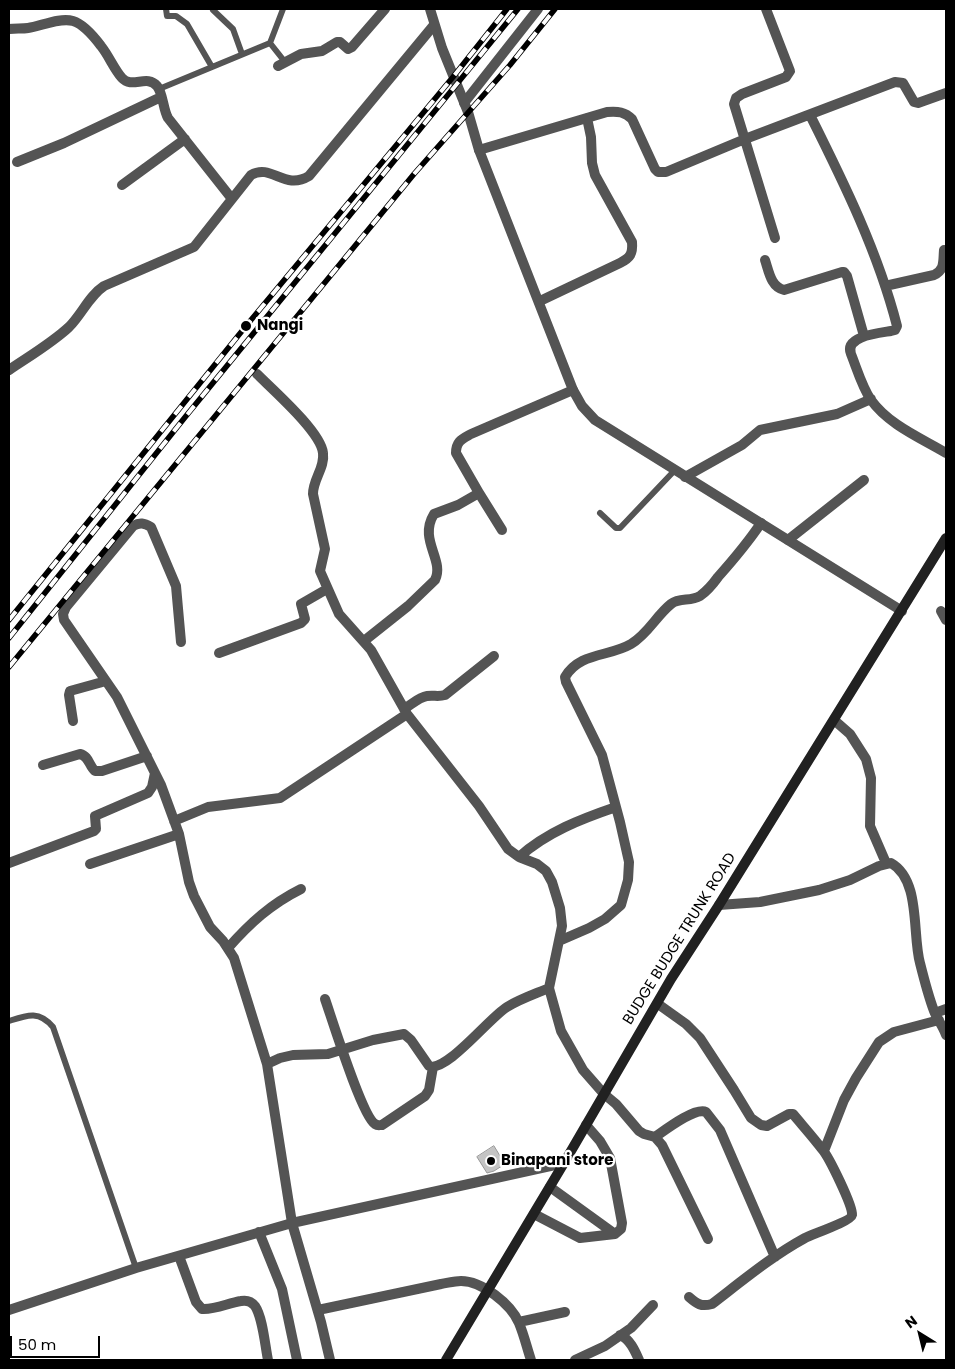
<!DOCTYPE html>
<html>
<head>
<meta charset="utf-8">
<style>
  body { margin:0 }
  #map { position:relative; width:955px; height:1369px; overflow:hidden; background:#fff; font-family:Poppins,sans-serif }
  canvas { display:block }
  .frame { position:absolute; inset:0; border:10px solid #000; pointer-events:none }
  .north { position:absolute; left:895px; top:1309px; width:50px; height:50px; -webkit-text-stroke:4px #fff; paint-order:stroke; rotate:324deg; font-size:14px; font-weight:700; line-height:20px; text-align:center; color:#000 }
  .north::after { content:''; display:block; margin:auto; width:18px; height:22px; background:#000; clip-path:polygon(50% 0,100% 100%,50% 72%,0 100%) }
  .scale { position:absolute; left:10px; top:1336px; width:90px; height:22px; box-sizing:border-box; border:2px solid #000; border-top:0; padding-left:6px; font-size:15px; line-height:18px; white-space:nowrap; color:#000; -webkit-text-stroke:4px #fff; paint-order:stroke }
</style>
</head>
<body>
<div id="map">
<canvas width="955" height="1369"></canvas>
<div class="frame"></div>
<div class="north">N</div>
<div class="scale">50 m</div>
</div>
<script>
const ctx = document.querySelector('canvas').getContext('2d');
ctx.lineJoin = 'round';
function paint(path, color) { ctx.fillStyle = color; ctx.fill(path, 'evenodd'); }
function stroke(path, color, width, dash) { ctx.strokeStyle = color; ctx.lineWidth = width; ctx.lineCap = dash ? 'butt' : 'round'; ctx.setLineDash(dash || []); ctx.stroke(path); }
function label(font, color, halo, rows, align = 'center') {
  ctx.font = font + ' Poppins,sans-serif'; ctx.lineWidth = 4.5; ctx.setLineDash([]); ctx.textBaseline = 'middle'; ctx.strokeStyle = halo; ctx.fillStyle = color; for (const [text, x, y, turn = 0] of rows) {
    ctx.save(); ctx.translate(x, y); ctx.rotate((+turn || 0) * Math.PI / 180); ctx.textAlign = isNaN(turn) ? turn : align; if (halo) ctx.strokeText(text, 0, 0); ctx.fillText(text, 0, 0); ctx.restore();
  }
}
const building = new Path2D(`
  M494,1146L505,1164L494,1171L487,1173L477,1157Z`);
paint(building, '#c4c4c4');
stroke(building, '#989898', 1);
stroke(new Path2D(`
  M166,9L167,16H176L187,24L212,67
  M213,10L233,29L242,54
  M270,43L283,9
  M159,89L270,43L285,62
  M600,513L616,528H620L675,470
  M9,1021C27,1015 39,1010 53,1027L136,1268`), '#545454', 6);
stroke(new Path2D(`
  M766,9L790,71L786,77L742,94L736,98L734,104L775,238
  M9,29C15,28 22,29 28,28C41,26 60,17 73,21C83,24 95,38 101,46C109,56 114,69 122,78C132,89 147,74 157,86C163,93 163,109 168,118L232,199
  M278,66L301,54L322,51L337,42H340L348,49L352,47L385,9
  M464,103L538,9
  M810,115C844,183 878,252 897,326L895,330L891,331C879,333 844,336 851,354C857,369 862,387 871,400C889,425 921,438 946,453
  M479,150L607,112C618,111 625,112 632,119L655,169L658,172H666L745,139L895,82L903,83L914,102L918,103L946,93
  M17,162L64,143L161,97
  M122,185L185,139
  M765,260C769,272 771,287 784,290L842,272H844L847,276L864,336
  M885,286L934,275C945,270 943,261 944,250
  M540,301L620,263C630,258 633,254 632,242L595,175L592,163L591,137L587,118
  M9,370C28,357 52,343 69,327C82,314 89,296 104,286L194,247L251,175C272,163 284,191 309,176L434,25
  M257,374C273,390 321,432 323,453C325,468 313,479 313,494L325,549L320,571L339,614L371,650L407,714L479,806L508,849L519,857L537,864L546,871L552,882L560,908L562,926L549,988L561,1031L583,1070L604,1094L616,1104L639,1131L644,1134L655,1137L662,1145L708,1239
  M685,477L742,445L760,430L837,414L871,399
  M479,493L502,530
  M788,540L864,480
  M941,611L946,620
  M364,641L408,606L435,580C445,560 418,540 434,514L458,505L479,493L456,453C456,441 462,439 471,434L573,390
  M181,642L176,586L151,527C144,523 140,522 133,526L66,607L63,614L64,620L117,697L161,785L179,834L189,882L194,896L210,927L223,941L234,958L267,1064L292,1223L321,1322L330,1360
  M219,653L301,623L305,619L301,604L327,589
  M404,709C411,705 419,697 427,696C434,695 438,697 445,695L494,656
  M834,720L850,734L866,759L871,778L870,826L886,863
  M73,721L69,695L70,691L106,681
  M43,765L80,754C89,756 89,766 95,771H102L147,756
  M174,821L208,807L280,798L407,714
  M519,857C547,832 581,819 616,807
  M9,863L94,831L96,829L95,816L148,793L152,787L155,773
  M90,864L179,834
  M719,905L760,902L819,890L850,880L879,866L891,863C921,880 912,934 920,963C924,979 928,995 934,1011C937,1019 943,1026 946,1035
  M559,941L589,928L605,919L621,905L628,880L629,862L620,822L602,755L566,682L565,677C580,652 609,657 631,644C648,634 656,616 671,604C680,597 690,602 700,596C707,591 713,584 718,577C734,559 747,544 761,523
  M228,948C250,923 271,904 301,889
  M325,999C332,1019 362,1116 375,1124C378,1126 379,1125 382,1125L425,1096L429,1090L433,1067
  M658,1004L686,1024L700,1038L734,1090L751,1118L761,1125L767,1126L789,1114H793C803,1126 813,1137 822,1149C829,1157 853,1206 852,1215C851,1221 813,1234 805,1238C772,1256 742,1281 712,1304C701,1307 697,1304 689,1297
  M935,1013L946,1009
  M267,1064L280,1058L293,1055L328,1054L373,1040L404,1034L411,1040L429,1066C446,1073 490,1017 507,1007C520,999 535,994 549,988
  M655,1137C665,1130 695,1107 706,1112L720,1130L775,1257
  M824,1151L844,1100L856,1078L879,1042L894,1032L939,1020
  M550,1187L615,1234
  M534,1214L580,1238L615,1234L621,1229L622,1223L610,1158L600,1141L586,1125
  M259,1232L282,1289L297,1360
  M179,1256L196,1302L202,1309C215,1310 228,1303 241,1301C246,1300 251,1301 255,1306C263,1318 265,1346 268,1360
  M9,1310L136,1268L292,1223L564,1163
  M318,1310L441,1284C448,1283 454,1281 461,1281C482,1281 511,1304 519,1323C524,1335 527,1348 531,1360
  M519,1322L565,1312
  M620,1335C630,1339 635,1351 639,1360
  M575,1360L605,1346L631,1328L653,1305`), '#545454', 10);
stroke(new Path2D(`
  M430,9L442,48L468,112L479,150L573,390L582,406L595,420L902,611`), '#545454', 10);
stroke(new Path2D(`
  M446,1360L564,1163L671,979L719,905L946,538`), '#212121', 10);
const rail = new Path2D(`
  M9,620L246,326L453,77L507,9
  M9,638L186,416L518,9
  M9,667L414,174L510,65L555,9`);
stroke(rail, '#000', 5.5);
stroke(rail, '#fff', 4, [11]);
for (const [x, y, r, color] of [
  [246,326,6,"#000"],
  [491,1161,5,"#000"]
]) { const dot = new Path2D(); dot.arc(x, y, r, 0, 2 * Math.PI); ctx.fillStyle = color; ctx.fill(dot); stroke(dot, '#fff', 2); }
label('bold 15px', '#000', '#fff', [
  ["Nangi",257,326],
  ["Binapani store",501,1161]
], 'left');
label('15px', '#000', '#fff', [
  ["BUDGE BUDGE TRUNK ROAD",680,939,-58]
]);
</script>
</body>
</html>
